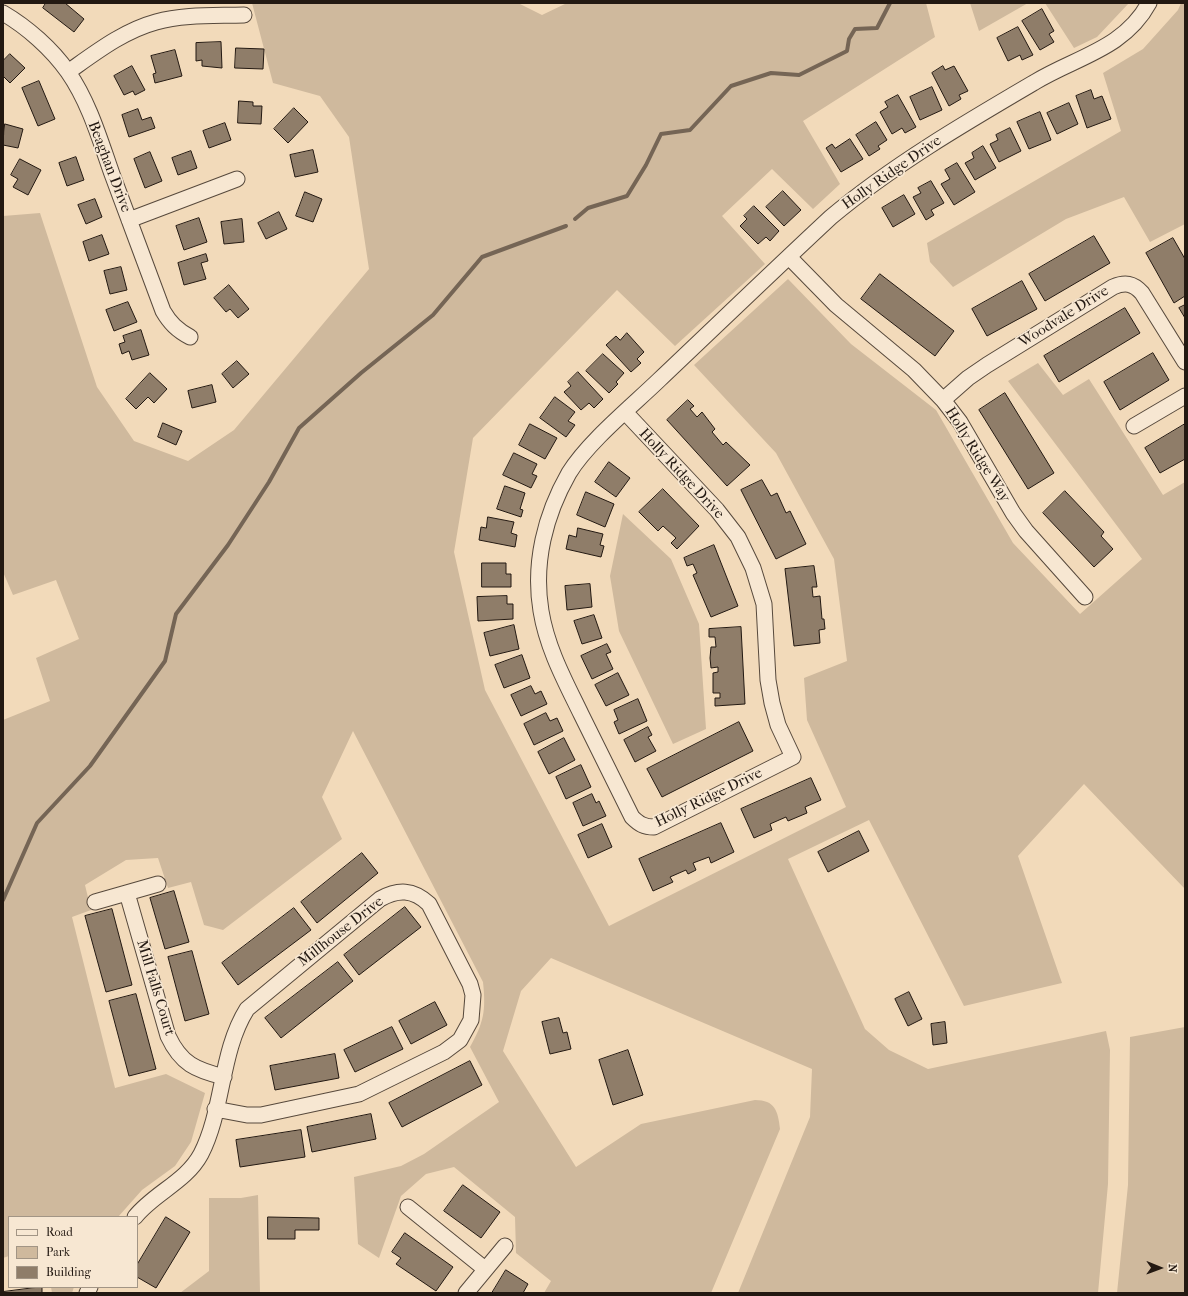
<!DOCTYPE html>
<html>
<head>
<meta charset="utf-8">
<style>
  body { margin:0 }
  #map { position:relative; width:1188px; height:1296px; overflow:hidden; background:#f2daba; font-family:"IM FELL French Canon",serif }
  canvas { display:block }
  .frame { position:absolute; inset:0; border:4px solid #231912; pointer-events:none }
  .legend { position:absolute; left:8px; top:1216px; width:130px; height:72px; box-sizing:border-box; background:#f7e7d2; border:1px solid #a29585; margin:0; padding:5px 7px; list-style:none; font-size:12px; color:#231912 }
  .legend li { display:flex; align-items:center; gap:8px; height:20px }
  .legend b { width:20px; border:1px solid #a29585 }
  .north { position:absolute; left:1140px; top:1248px; width:40px; height:40px; -webkit-text-stroke:3px #f7e7d2; paint-order:stroke; rotate:91deg; font-size:11px; font-weight:700; line-height:16px; text-align:center; color:#231912 }
  .north::after { content:''; display:block; margin:auto; width:14px; height:18px; background:#231912; clip-path:polygon(50% 0,100% 100%,50% 72%,0 100%) }
</style>
</head>
<body>
<div id="map">
<canvas width="1188" height="1296"></canvas>
<div class="frame"></div>
<ul class="legend">
<li><b style="height:5px;background:#f7e7d2"></b>Road</li>
<li><b style="height:11px;background:#cfb99d"></b>Park</li>
<li><b style="height:11px;background:#8f7d69"></b>Building</li>
</ul>
<div class="north">N</div>
</div>
<script>
const ctx = document.querySelector('canvas').getContext('2d');
ctx.lineJoin = 'round';
function paint(path, color) { ctx.fillStyle = color; ctx.fill(path, 'evenodd'); }
function stroke(path, color, width, dash) { ctx.strokeStyle = color; ctx.lineWidth = width; ctx.lineCap = dash ? 'butt' : 'round'; ctx.setLineDash(dash || []); ctx.stroke(path); }
function label(font, color, halo, rows, align = 'center') {
  ctx.font = font + ' "IM FELL French Canon",serif'; ctx.lineWidth = 3.5; ctx.setLineDash([]); ctx.textBaseline = 'middle'; ctx.strokeStyle = halo; ctx.fillStyle = color; for (const [text, x, y, turn = 0] of rows) {
    ctx.save(); ctx.translate(x, y); ctx.rotate((+turn || 0) * Math.PI / 180); ctx.textAlign = isNaN(turn) ? turn : align; if (halo) ctx.strokeText(text, 0, 0); ctx.fillText(text, 0, 0); ctx.restore();
  }
}
paint(new Path2D(`
  M252,3H518L542,15L567,3H926L935,37L803,121L840,184L813,209L772,169L722,216L765,264L675,346L617,290L473,438L454,552L485,690L609,926L846,807L807,720L804,678L847,661L834,559L776,453L694,365L788,279L851,344L936,410L1013,543L1080,614L1142,559L1008,381L1038,363L1063,395L1089,379L1163,495L1185,482V889L1084,784L1018,856L1062,983L964,1006L869,820L788,859L865,1029L889,1050L928,1069L1106,1031L1110,1050L1108,1184L1098,1293H738L810,1117L812,1069L551,958L521,991L503,1051L576,1167L641,1124L755,1100C775,1100 778,1111 780,1129L711,1293H544L551,1281L516,1253L515,1217L454,1167L426,1174L401,1196L379,1258L358,1244L354,1177L401,1166L424,1154L499,1102L470,1047C484,1022 486,1011 483,982L353,731L322,797L342,839L223,930L204,925L191,882L168,888L158,858L126,860L85,885L91,910L72,917L115,1088L166,1074L205,1093L191,1142L175,1166L142,1190L118,1217H9V1256L3,1258V720L50,701L36,658L79,639L56,580L13,595L3,572V216L40,213L97,387L134,441L188,461L234,430L369,269L349,137L320,96L273,83Z
  M970,3H1028L979,31Z
  M1045,3H1129L1097,37L1074,48Z
  M1181,3H1185V224L1150,242L1124,197L1066,219L953,287L930,262L927,243L1121,131L1103,73L1143,49L1178,10Z
  M623,514L671,559L699,624L706,729L673,744L619,631L610,576Z
  M1185,1027V1293H1117L1128,1185L1130,1037Z
  M258,1195L260,1293H180L209,1271V1198H241Z
  M51,1287H74L72,1293H52Z`), '#cfb99d');
stroke(new Path2D(`
  M575,219L588,208L627,196L646,165L661,134L690,130L731,86L771,73L799,75L847,51L849,39L855,29L877,28L890,3
  M3,900L37,823L90,766L165,661L176,614L228,545L269,482L299,428L361,373L433,315L482,257L566,226`), '#756555', 4);
const building = new Path2D(`
  M46,3H65L84,19L74,32L43,8Z
  M1042,9L1054,31L1049,34L1054,42L1040,50L1022,21Z
  M1018,27L1033,55L1022,60L1020,55L1008,61L997,38Z
  M221,42L222,68L202,66V60L196,61V43Z
  M236,48L264,49L263,69L235,68Z
  M175,50L182,76L155,83L153,74L156,73L151,56Z
  M10,54L25,68L10,83L3,76V61Z
  M132,66L145,90L135,95L133,91L124,95L114,76Z
  M943,66L945,70L954,66L968,91L959,95L961,99L949,106L932,73Z
  M39,81L55,119L38,126L22,88Z
  M932,87L942,110L920,120L910,97Z
  M1091,90L1094,99L1102,96L1111,119L1087,128L1076,96Z
  M898,95L916,127L905,133L902,128L892,134L880,112L888,107L885,102Z
  M239,101L253,102V106H262L261,124L238,123Z
  M1069,103L1078,124L1057,134L1047,113Z
  M294,108L308,122L288,143L274,129Z
  M138,109L142,120L151,117L155,128L129,137L122,115Z
  M1040,112L1051,140L1029,149L1017,122Z
  M876,122L887,140L878,146L880,149L869,156L856,135Z
  M225,123L231,140L209,148L203,131Z
  M5,124L23,129L18,148L3,145Z
  M1010,128L1021,151L999,162L990,144L998,140L996,135Z
  M850,139L863,159L841,172L826,148L832,144L835,148Z
  M983,146L996,168L975,180L965,163L974,158L972,153Z
  M313,150L318,172L295,177L290,155Z
  M191,151L197,168L178,175L172,158Z
  M150,152L162,181L145,188L134,159Z
  M76,157L84,180L67,186L59,163Z
  M20,159L41,170L28,195L13,187L18,179L11,175Z
  M957,163L975,192L954,205L941,184L950,179L945,170Z
  M931,181L944,203L931,210L934,215L926,220L913,197L921,193L918,188Z
  M783,191L801,210L784,226L766,207Z
  M305,192L322,199L313,222L296,216Z
  M904,195L915,214L893,227L882,208Z
  M95,199L102,217L86,224L78,205Z
  M754,206L779,231L770,241L766,237L758,244L740,226L747,219L744,216Z
  M279,212L287,229L266,239L258,223Z
  M199,218L207,242L184,250L176,226Z
  M242,219L244,242L224,244L221,222Z
  M102,235L109,254L89,261L83,242Z
  M1094,236L1110,263L1045,301L1029,274Z
  M1173,238L1185,259V296L1174,303L1146,253Z
  M206,254L208,261L201,263L206,279L184,285L178,263Z
  M121,267L127,290L110,294L104,271Z
  M880,274L954,331L935,356L861,299Z
  M1022,281L1037,309L987,336L972,309Z
  M229,285L249,309L238,318L230,309L226,312L214,298Z
  M128,302L137,322L114,331L106,310Z
  M1185,305V318L1179,308Z
  M1125,308L1140,333L1059,382L1044,356Z
  M141,330L149,355L132,360L129,351L122,354L119,344L125,342L123,336Z
  M627,333L644,352L637,359L641,363L631,372L606,345L616,336L620,340Z
  M1153,353L1169,380L1120,410L1104,382Z
  M603,354L624,373L616,382L618,384L609,393L586,371Z
  M237,361L249,374L233,388L222,374Z
  M578,372L603,399L594,408L589,403L581,410L564,392L571,386L568,382Z
  M150,373L167,389L154,403L148,397L136,409L126,399Z
  M212,385L216,402L192,408L188,391Z
  M1005,393L1054,473L1028,489L979,410Z
  M555,397L575,412L568,421L575,425L566,437L540,418Z
  M688,400L694,406L690,409L697,417L702,412L715,429L712,432L723,445L726,442L750,465L727,486L667,420Z
  M163,423L182,431L176,445L158,437Z
  M530,424L557,438L545,459L519,445Z
  M1185,424V459L1160,473L1145,448Z
  M514,453L537,464L532,474L537,476L531,488L503,475Z
  M609,462L630,478L616,497L595,482Z
  M762,480L771,496L777,493L786,513L790,511L806,544L776,559L741,490Z
  M505,486L525,493L520,509L523,510L521,517L497,509Z
  M663,489L699,526L677,549L671,543L676,538L663,526L658,531L639,512Z
  M1065,491L1104,532L1101,536L1113,549L1094,567L1043,513Z
  M586,492L614,504L605,527L577,515Z
  M488,517L514,522L511,533L517,535L515,547L479,540L481,527L486,528Z
  M578,528L603,534L600,545L604,546L601,557L566,549L569,535L576,537Z
  M714,545L738,606L711,617L693,575L697,573L693,564L687,566L684,558Z
  M482,563H506V574H511V587H482Z
  M814,566L817,587H812L813,597L820,596L822,619H824L825,629L819,630L820,643L794,646L785,569Z
  M590,584L592,607L567,610L565,586Z
  M507,596V604H513V619L478,621L477,597Z
  M594,615L602,638L582,644L574,621Z
  M514,625L519,649L490,656L484,633Z
  M741,627L745,704L715,706V698H720V693H713V673L718,672V667L711,668L710,658L711,647H716L715,637H709V629Z
  M607,644L611,652L606,654L613,669L592,679L581,656Z
  M522,655L530,678L504,688L495,665Z
  M618,673L629,695L606,706L595,685Z
  M531,686L535,694L541,691L547,704L521,716L511,695Z
  M638,699L647,721L619,734L614,722L618,720L614,710Z
  M546,713L550,721L557,718L563,731L534,745L524,724Z
  M739,722L753,751L662,797L647,769Z
  M648,727L652,735L648,737L656,751L635,762L624,740Z
  M564,738L575,760L549,774L538,752Z
  M581,765L591,787L566,799L556,777Z
  M811,778L821,800L805,807L807,813L788,821L786,817L770,824L772,830L754,838L741,809Z
  M592,794L596,803L599,801L606,816L583,826L573,803Z
  M721,823L734,852L711,863L709,857L693,863L696,870L688,874L686,870L670,877L673,882L653,891L639,859Z
  M602,824L612,847L588,858L578,835Z
  M859,831L869,851L828,872L818,852Z
  M362,853L378,873L317,923L301,902Z
  M174,891L189,942L165,949L150,898Z
  M405,907L421,927L359,975L344,955Z
  M294,908L311,930L238,985L222,963Z
  M112,909L132,985L106,992L85,916Z
  M192,951L209,1014L185,1021L168,957Z
  M338,962L353,981L281,1038L265,1018Z
  M909,992L922,1019L908,1026L895,999Z
  M136,994L156,1069L129,1076L109,1001Z
  M435,1002L447,1025L411,1044L399,1021Z
  M559,1018L563,1033L567,1032L571,1049L550,1054L542,1022Z
  M945,1022L947,1043L933,1045L931,1024Z
  M392,1027L403,1049L355,1072L344,1050Z
  M628,1050L643,1095L613,1105L599,1060Z
  M335,1054L339,1078L275,1090L270,1066Z
  M470,1061L482,1085L402,1127L389,1103Z
  M371,1114L376,1139L312,1152L307,1127Z
  M301,1130L305,1157L240,1167L236,1140Z
  M463,1185L500,1212L481,1238L444,1211Z
  M166,1217L190,1232L156,1288L137,1277V1265Z
  M268,1217L319,1218V1230H295V1239H268Z
  M405,1233L453,1267L436,1291L396,1264L401,1258L392,1252Z
  M506,1270L528,1284L523,1293H492Z
  M42,1287V1293H3V1292Z`);
paint(building, '#8f7d69');
stroke(building, '#231912', 1);
const street = new Path2D(`
  M3,13C27,27 52,49 68,72C89,102 100,140 112,174C129,220 146,265 163,311C170,323 177,330 190,337
  M68,72C95,53 123,31 156,22C184,14 216,16 244,15
  M129,220L237,179
  M789,257L836,305L914,370L943,400L960,422L1013,513L1026,531L1085,597
  M943,400L968,378L987,365L1113,287C1125,282 1133,283 1142,293L1185,362
  M625,412L717,510L738,537L753,568L764,604L768,680L772,703L778,725L793,757L654,827C644,827 639,824 632,817C615,783 598,748 581,714C565,681 547,648 541,611C533,563 545,515 569,473C588,442 632,406 659,380C716,326 773,271 831,217C893,165 965,123 1035,82C1076,57 1124,49 1149,3
  M1134,426L1185,396
  M127,893L168,1036C181,1064 196,1070 224,1077
  M95,902L158,884
  M408,1207L485,1269
  M135,1217C154,1193 186,1182 201,1154C224,1109 220,1052 247,1009L380,899C398,889 413,889 429,904L470,984L473,995L471,1020L460,1040L444,1052L359,1094L261,1115H247L215,1109
  M87,1293L90,1287
  M466,1293L505,1246`);
stroke(street, '#57493c', 17);
stroke(street, '#f7e7d2', 15);
label('15px', '#231912', '#f7e7d2', [
  ["Beaghan Drive",109,167,69],
  ["Holly Ridge Drive",892,173,-35],
  ["Woodvale Drive",1064,317,-32],
  ["Holly Ridge Way",977,455,58],
  ["Holly Ridge Drive",681,474,47],
  ["Holly Ridge Drive",709,798,-26],
  ["Millhouse Drive",341,932,-38],
  ["Mill Falls Court",155,988,73]
]);
</script>
</body>
</html>
